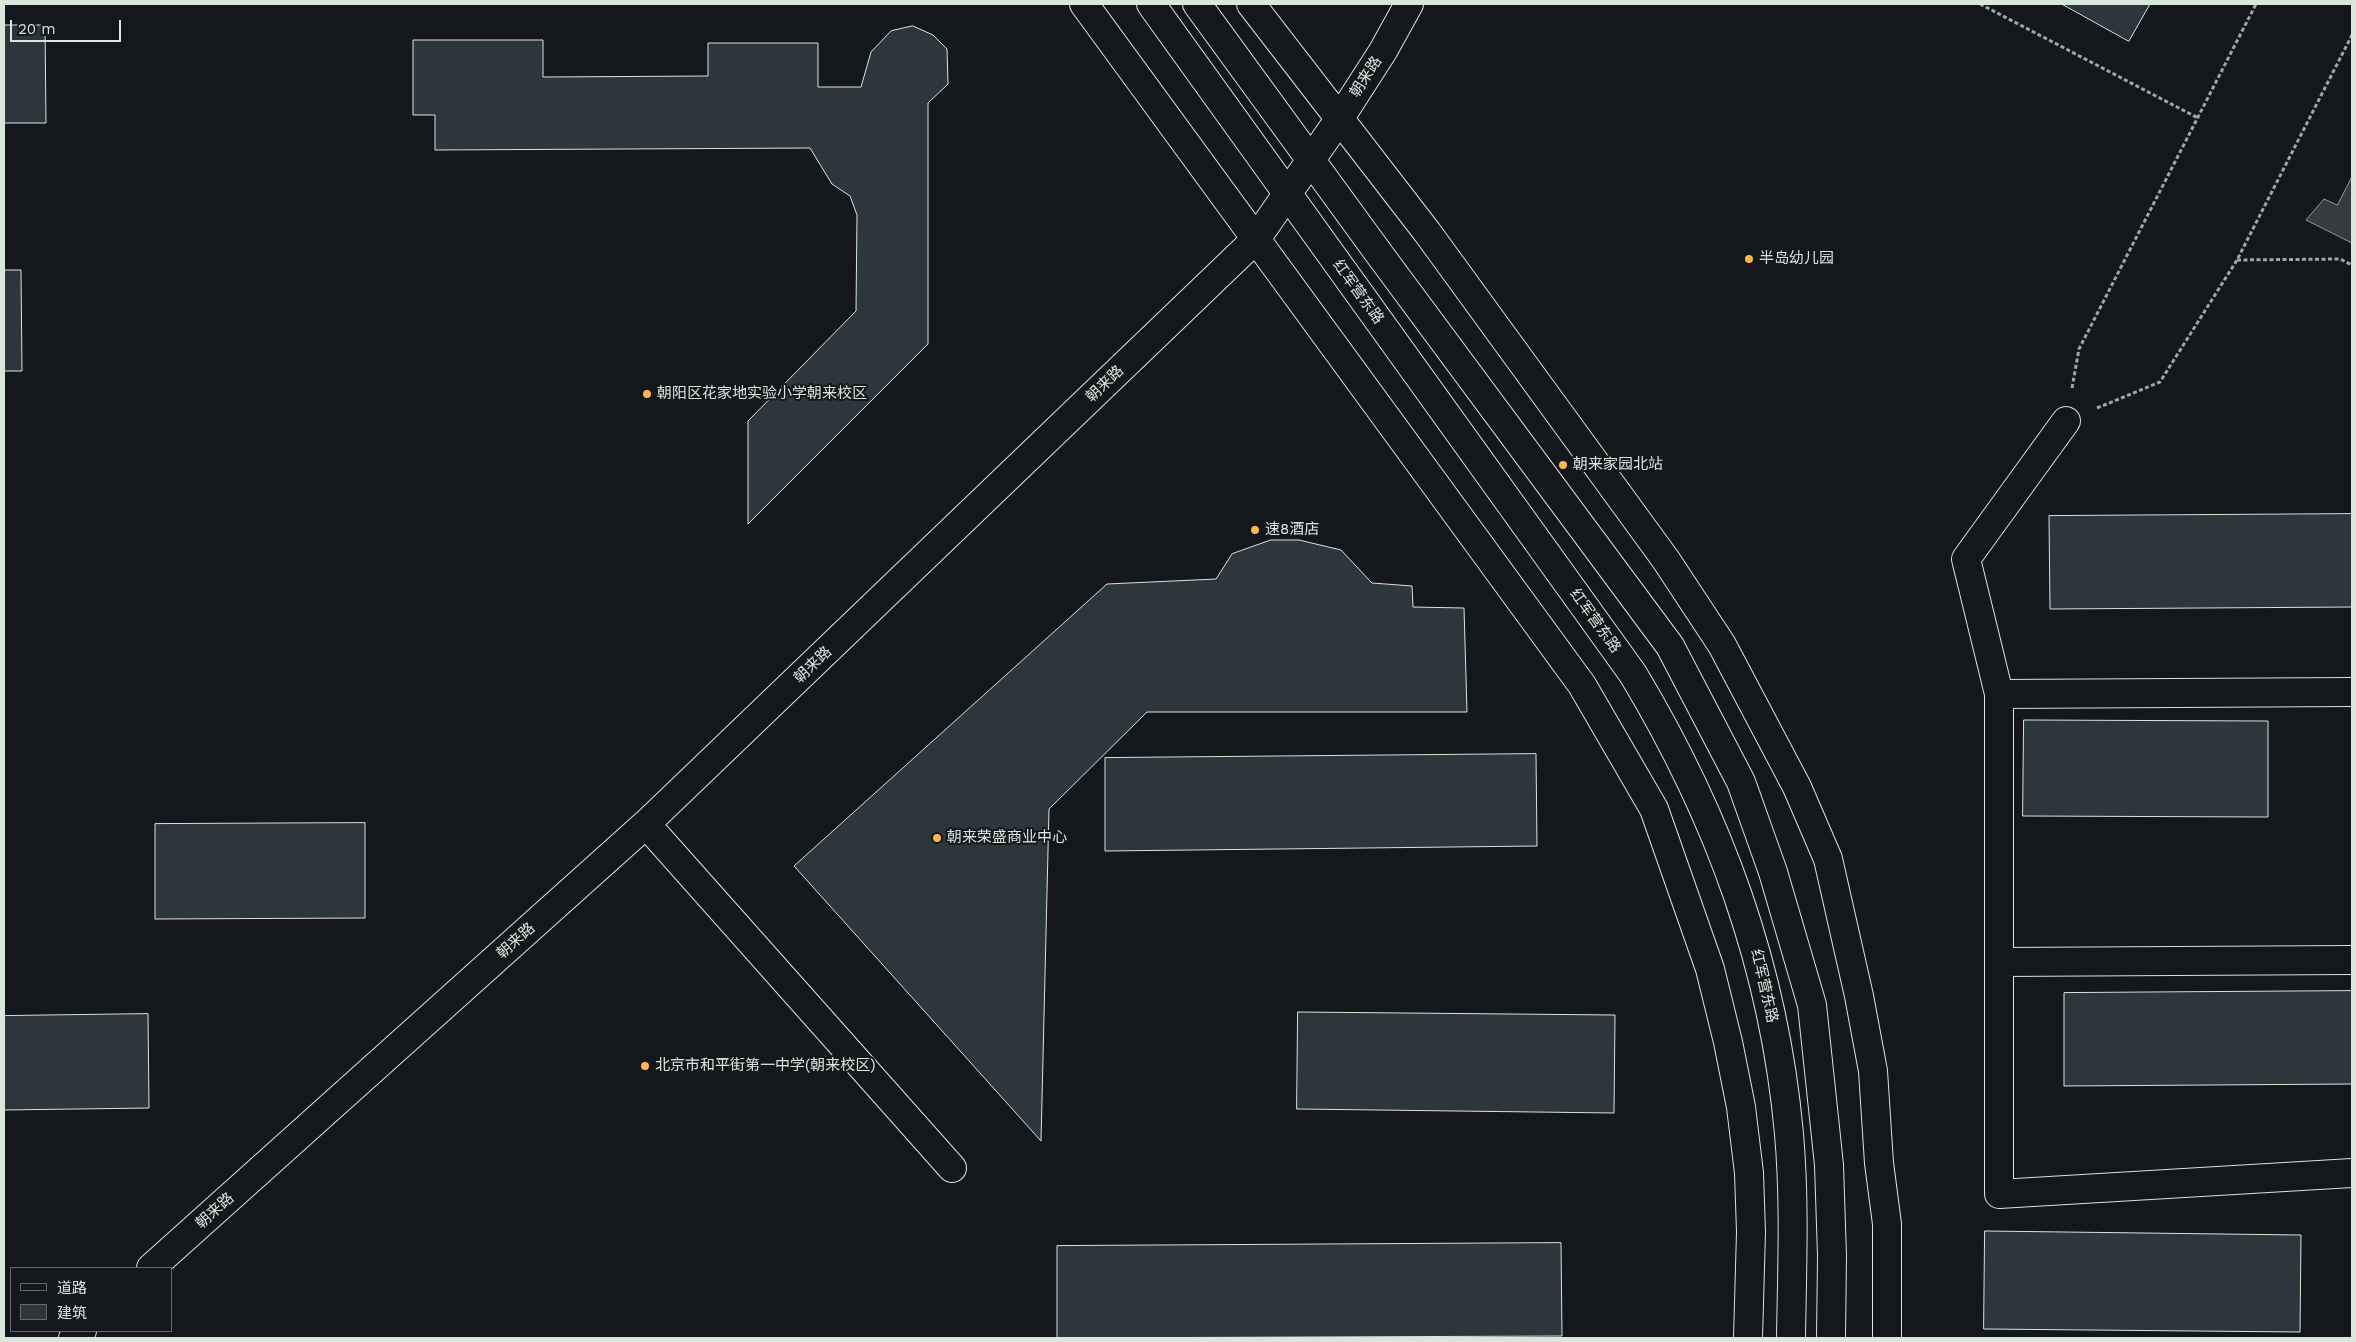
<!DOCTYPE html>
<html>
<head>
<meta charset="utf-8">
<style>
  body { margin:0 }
  #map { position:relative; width:2356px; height:1342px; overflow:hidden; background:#14181c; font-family:"Work Sans","Noto Sans SC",sans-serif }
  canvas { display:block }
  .frame { position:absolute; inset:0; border:5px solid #d8e6dc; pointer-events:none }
  .legend { position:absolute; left:10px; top:1267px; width:162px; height:65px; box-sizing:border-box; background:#14181c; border:1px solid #626a69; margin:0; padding:6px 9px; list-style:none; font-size:15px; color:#d8e6dc }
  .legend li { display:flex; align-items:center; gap:10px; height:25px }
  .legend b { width:25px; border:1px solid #626a69 }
  .scale { position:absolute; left:10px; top:20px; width:111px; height:22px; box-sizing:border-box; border:2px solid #d8e6dc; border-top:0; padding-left:6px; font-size:15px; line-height:18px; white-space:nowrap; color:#d8e6dc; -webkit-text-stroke:4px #14181c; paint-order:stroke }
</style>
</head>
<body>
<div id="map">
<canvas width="2356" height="1342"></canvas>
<div class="frame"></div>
<ul class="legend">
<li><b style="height:6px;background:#14181c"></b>道路</li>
<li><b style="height:14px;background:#2c363c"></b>建筑</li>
</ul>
<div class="scale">20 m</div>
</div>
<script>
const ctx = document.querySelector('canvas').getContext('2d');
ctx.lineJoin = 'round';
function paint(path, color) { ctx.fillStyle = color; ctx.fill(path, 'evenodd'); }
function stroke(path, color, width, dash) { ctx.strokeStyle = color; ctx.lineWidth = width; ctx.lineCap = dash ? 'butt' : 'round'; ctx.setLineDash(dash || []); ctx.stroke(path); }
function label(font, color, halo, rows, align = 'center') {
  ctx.font = font + ' "Work Sans","Noto Sans SC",sans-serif'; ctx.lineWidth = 4; ctx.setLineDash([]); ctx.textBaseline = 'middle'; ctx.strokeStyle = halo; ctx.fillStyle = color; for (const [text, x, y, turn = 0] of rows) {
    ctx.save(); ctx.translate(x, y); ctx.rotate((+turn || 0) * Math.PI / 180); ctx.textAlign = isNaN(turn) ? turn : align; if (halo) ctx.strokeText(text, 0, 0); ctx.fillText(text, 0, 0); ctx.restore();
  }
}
const water = new Path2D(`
  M2352,177V243L2306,220L2324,199L2337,205Z`);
paint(water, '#363b3e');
stroke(water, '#939e99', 1);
const building = new Path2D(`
  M2062,4H2150L2129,41Z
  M4,25H45L46,123H4Z
  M913,26L933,35L947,49L948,84L928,103V344L748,524V421L856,311L857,215L850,196L832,184L810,148L435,150V115H413V40H543V77L708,76V43H818V87H861L871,52L891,31Z
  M4,270H21L22,371H4Z
  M2352,514V607L2050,609L2049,516Z
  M1271,540H1299L1341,550L1372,583L1412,586L1413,607L1464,608L1467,712H1147L1049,809L1041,1141L794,866L1107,584L1216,579L1232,554Z
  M2024,720L2268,721V817L2023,816Z
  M1536,754L1537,846L1105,851V758Z
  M365,823V918L155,919V824Z
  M2352,991V1084L2064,1086V993Z
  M1298,1012L1615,1015L1614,1113L1297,1109Z
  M148,1014L149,1108L4,1110V1016Z
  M1985,1231L2301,1235L2300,1332L1984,1329Z
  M1561,1243L1562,1336L1057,1338V1246Z`);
paint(building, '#2c363c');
stroke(building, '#d8e6dc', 1);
const minor = new Path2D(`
  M1084,4L1582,685L1654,809L1710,969L1728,1042L1741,1107L1749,1173L1751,1232L1748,1338
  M1151,4L1633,674C1719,817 1774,967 1789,1134C1795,1202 1792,1270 1791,1338
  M1197,4L1380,255L1670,646L1741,782L1773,872L1812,1005L1829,1165L1832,1256L1831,1338
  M1251,4L1427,232L1666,560L1722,645L1797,787L1828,859L1859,996L1873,1071L1879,1163L1887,1224V1338
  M2066,421L1966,559L1999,694V1194L2352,1173
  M1999,694L2352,692
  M646,824L952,1168
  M1999,962L2352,960
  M151,1268L646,824L1256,239L1340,118L1383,51L1409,4
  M73,1338L82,1331`);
stroke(minor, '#d8e6dc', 30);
stroke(new Path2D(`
  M1980,4L2198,118
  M2237,260L2340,259L2352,265
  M2072,388L2079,349L2256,4
  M2097,408L2160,382L2237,260L2352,35`), '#9da8a2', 3, [4, 2.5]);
stroke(minor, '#14181c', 28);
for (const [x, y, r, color] of [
  [1749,259,5,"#ffb74d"],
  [647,394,5,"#ffb74d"],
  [1563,465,5,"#ffb74d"],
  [1255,530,5,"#ffb74d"],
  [937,838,5,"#ffb74d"],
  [645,1066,5,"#ffb74d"]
]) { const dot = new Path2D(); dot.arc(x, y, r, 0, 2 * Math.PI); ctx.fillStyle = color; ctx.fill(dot); stroke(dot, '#14181c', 2); }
label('15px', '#d8e6dc', '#14181c', [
  ["朝来路",1366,77,-57],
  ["红军营东路",1358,292,54],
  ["朝来路",1105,384,-44],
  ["红军营东路",1595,621,54],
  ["朝来路",813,665,-44],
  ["朝来路",516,941,-42],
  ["红军营东路",1764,986,77],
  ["朝来路",215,1211,-42]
]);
label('15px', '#d8e6dc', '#14181c', [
  ["半岛幼儿园",1759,259],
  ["朝阳区花家地实验小学朝来校区",657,394],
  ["朝来家园北站",1573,465],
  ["速8酒店",1265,530],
  ["朝来荣盛商业中心",947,838],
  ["北京市和平街第一中学(朝来校区)",655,1066]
], 'left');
</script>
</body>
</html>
